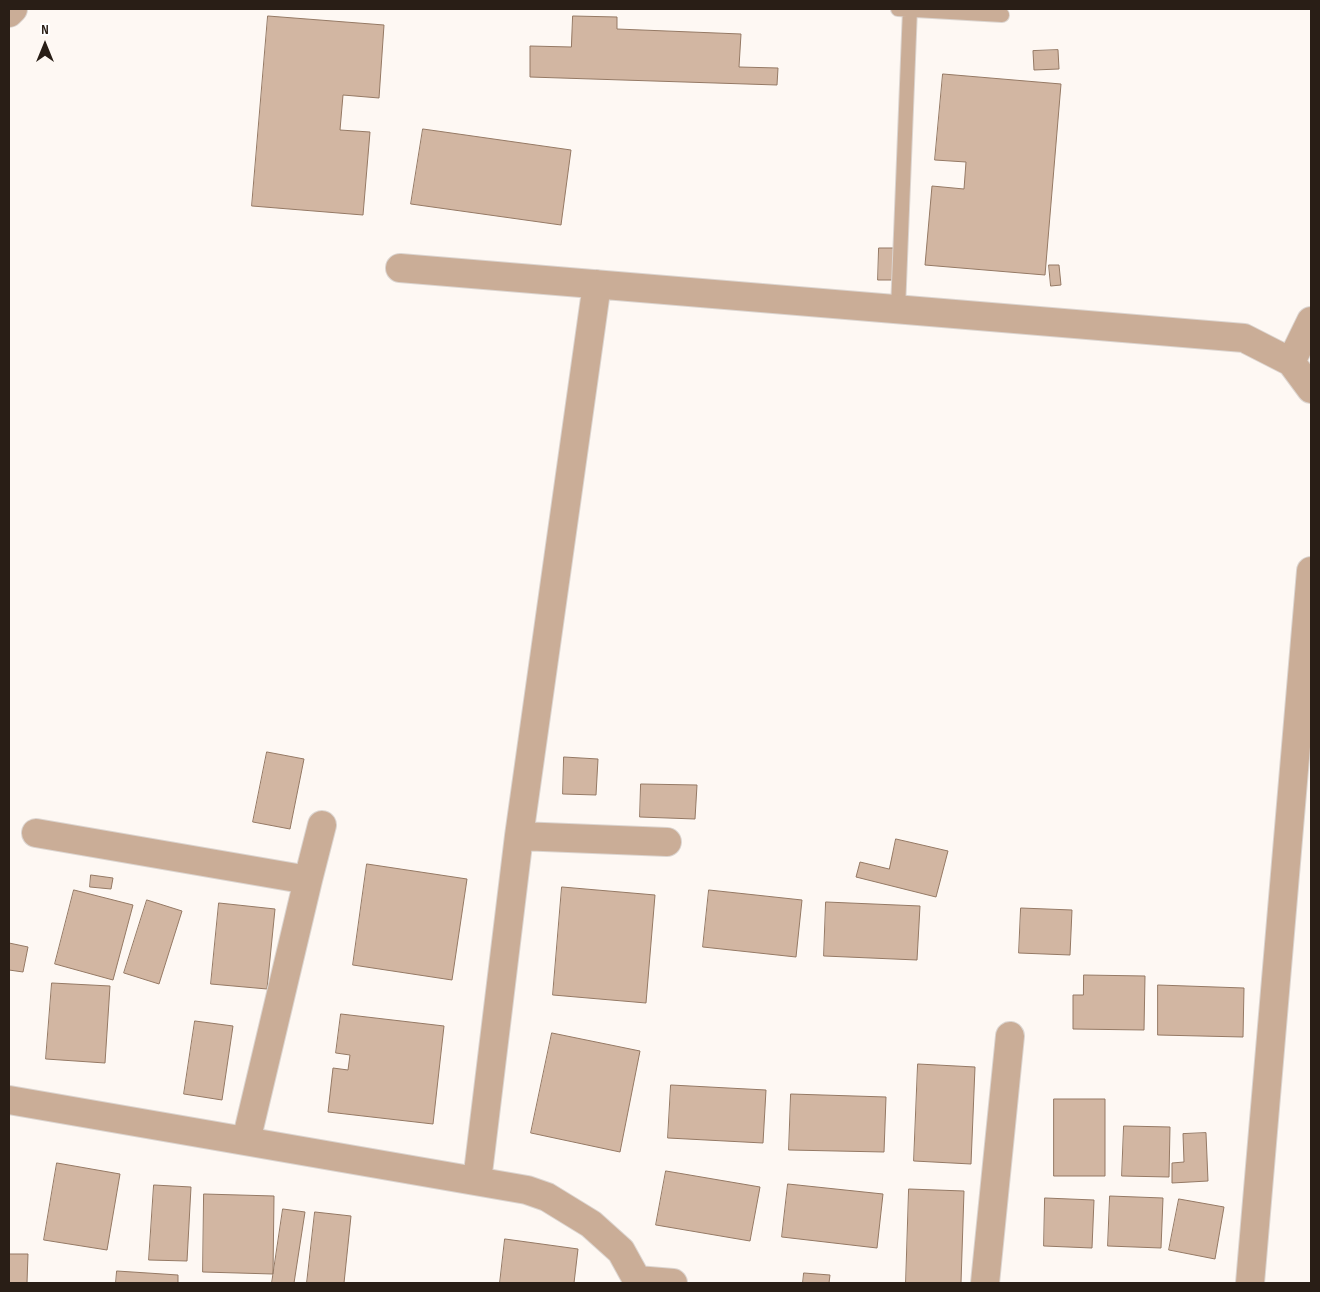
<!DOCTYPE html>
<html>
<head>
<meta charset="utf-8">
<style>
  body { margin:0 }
  #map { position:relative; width:1320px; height:1292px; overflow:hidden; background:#fef8f3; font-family:"Sofia Sans Condensed",sans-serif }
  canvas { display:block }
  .frame { position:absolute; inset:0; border:10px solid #291e16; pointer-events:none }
  .north { position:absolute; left:20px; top:20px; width:50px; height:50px; -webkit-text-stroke:4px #fff; paint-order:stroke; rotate:0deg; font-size:14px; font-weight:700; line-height:20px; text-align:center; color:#291e16 }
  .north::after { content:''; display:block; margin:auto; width:18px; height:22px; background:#291e16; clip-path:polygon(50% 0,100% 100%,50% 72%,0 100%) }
</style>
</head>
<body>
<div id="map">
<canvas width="1320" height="1292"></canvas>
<div class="frame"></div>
<div class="north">N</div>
</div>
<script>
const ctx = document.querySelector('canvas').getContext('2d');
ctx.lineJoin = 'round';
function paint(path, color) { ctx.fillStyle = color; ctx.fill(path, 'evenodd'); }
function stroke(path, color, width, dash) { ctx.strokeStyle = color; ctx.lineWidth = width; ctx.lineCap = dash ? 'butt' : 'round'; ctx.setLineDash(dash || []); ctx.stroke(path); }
const building = new Path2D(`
  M268,16L384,25L379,98L343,95L340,130L370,132L363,215L252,206Z
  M573,16L617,17V29L741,34L739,67L778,68L777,85L530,77V46L571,47Z
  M1058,50L1059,69L1034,70L1033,51Z
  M943,74L1061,84L1045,275L925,265L932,186L964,189L966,162L935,160Z
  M423,129L571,150L561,225L411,204Z
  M879,248H896L895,280H878Z
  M1049,265H1059L1061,285L1051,286Z
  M267,752L304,759L290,829L253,822Z
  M564,757L598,759L596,795L563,794Z
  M641,784L697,785L695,819L640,817Z
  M896,839L948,851L936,897L856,877L860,862L889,869Z
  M367,864L467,879L452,980L353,965Z
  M91,875L113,878L111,889L90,887Z
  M562,887L655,895L646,1003L553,995Z
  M74,890L133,905L113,980L55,964Z
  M709,890L802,900L796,957L703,947Z
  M147,900L182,911L159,984L124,973Z
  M826,902L920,906L917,960L824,956Z
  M219,903L275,909L267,989L211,984Z
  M1021,908L1072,910L1070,955L1019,953Z
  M9,943L28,947L23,972L9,970Z
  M1084,975L1145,976L1144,1030L1073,1029V995H1083Z
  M52,983L110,986L105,1063L46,1059Z
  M1158,985L1244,988L1243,1037L1158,1035Z
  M341,1014L444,1026L433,1124L328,1112L333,1068L348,1070L350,1055L336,1053Z
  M195,1021L233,1026L222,1100L184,1094Z
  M552,1033L640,1051L620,1152L531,1133Z
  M918,1064L975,1067L971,1164L914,1161Z
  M671,1085L766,1090L763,1143L668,1138Z
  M791,1094L886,1097L884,1152L789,1150Z
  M1054,1099H1105V1176H1054Z
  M1124,1126L1170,1127L1169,1177L1122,1176Z
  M1206,1133L1208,1181L1172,1183V1163L1184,1162L1183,1134Z
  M57,1163L120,1174L107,1250L44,1240Z
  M666,1171L760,1187L750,1241L656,1225Z
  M788,1184L883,1194L877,1248L782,1237Z
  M154,1185L191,1187L187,1261L149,1260Z
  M909,1189L964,1191L961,1283H906Z
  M204,1194L274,1196L273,1274L203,1272Z
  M1110,1196L1163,1198L1161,1248L1108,1246Z
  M1045,1198L1094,1200L1092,1248L1044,1246Z
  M1179,1199L1224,1207L1215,1259L1169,1250Z
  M283,1209L305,1212L294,1283H272Z
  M315,1212L351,1216L344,1283H307Z
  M505,1239L578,1249L574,1283H500Z
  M9,1254H28L27,1283H9Z
  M117,1271L178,1275V1283H116Z
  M804,1273L830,1275L829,1283H803Z`);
paint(building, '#d2b6a2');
stroke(building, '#957964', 1);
const service = new Path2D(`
  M898,9L1002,15
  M898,309L910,9`);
const minor = new Path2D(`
  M9,13L13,9
  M400,268L1244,338L1291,362L1311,389
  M1291,362L1311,321
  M36,833L308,880
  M519,836L667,842
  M9,1100L527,1190L547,1197L591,1224L621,1251L637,1280V1283
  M246,1141L308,880L322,825
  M477,1181L519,836L597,284
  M637,1280L673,1283
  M985,1283L1010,1036
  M1250,1283L1311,571`);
stroke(service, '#dcd5d0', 16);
stroke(minor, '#dcd5d0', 30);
stroke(service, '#caad97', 14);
stroke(minor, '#caad97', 28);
</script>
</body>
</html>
